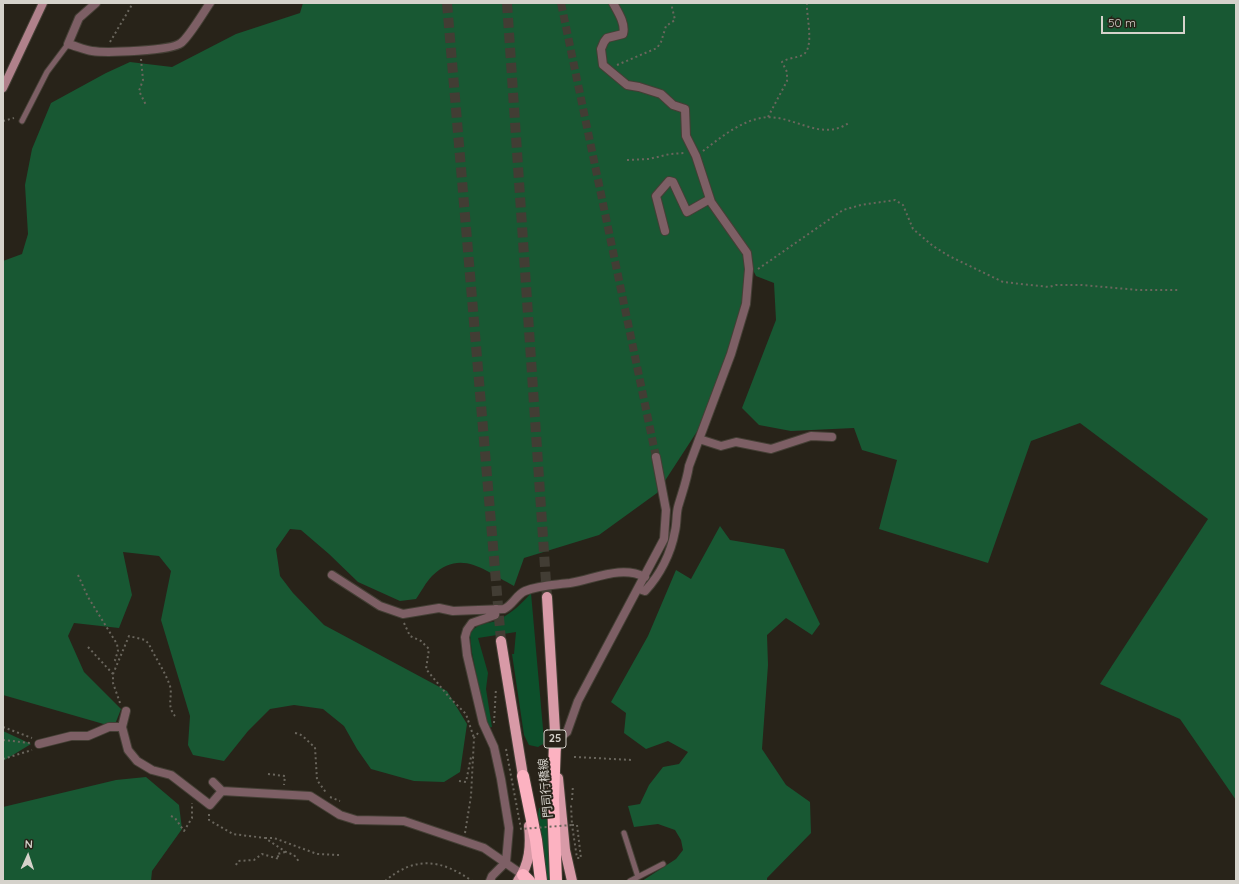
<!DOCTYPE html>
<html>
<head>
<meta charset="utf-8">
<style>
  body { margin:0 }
  #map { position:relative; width:1239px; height:884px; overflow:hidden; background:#282319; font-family:Quicksand,sans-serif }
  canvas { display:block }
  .frame { position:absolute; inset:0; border:4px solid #d5d2cb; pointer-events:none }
  .north { position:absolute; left:8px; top:836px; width:40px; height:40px; -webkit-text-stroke:3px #282319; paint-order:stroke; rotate:3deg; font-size:11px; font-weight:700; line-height:16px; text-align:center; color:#d5d2cb }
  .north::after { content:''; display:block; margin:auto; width:14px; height:18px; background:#d5d2cb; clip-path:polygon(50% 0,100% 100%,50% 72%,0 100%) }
  .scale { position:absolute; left:1101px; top:16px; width:84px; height:18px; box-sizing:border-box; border:2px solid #d5d2cb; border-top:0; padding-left:5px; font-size:12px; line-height:14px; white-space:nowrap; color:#d5d2cb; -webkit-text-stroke:3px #282319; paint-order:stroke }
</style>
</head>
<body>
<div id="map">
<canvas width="1239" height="884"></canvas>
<div class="frame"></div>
<div class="north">N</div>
<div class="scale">50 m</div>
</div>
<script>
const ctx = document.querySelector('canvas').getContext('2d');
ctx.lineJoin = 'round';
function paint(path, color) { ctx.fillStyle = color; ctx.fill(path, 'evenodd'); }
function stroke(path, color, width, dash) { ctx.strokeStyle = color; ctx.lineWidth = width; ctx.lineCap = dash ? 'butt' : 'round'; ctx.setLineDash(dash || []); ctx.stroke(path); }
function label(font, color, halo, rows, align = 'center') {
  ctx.font = font + ' Quicksand,"Noto Sans JP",sans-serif'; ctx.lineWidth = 4; ctx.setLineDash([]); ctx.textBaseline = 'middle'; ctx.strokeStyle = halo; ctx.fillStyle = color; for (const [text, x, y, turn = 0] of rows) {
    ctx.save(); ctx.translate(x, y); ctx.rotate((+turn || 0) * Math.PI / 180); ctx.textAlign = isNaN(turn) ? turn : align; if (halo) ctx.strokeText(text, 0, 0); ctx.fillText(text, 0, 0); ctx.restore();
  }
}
paint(new Path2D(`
  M531,593L544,740L543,744L538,747L529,745L524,735L512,654H514L516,632L478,638L488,673L486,689L492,727H489L486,721L472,653L470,635C476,621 491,625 502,618C514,611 522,603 531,593Z
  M539,808H544L547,811L550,881H546L538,815Z`), '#0d4f2b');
paint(new Path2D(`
  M303,3H1236V800L1180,719L1100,684L1208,519L1080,423L1031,441L988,563L879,529L897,460L862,450L854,428L791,431L759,425L742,408L776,320L774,283L756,276L750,264L746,314L711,410L657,493L599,535L524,558L514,586C485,571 461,548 432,576C426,582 421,592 416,599L400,601L358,582L329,554L301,530L290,529L276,549L280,576L293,593L324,625L447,691L467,724L460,772L444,782L414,781L371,769L357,749L344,726L323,709L294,705L270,709L248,731L224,761L193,755L188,745L190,716L161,620L171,571L159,556L123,552L132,595L119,628L74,623L68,636L84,672L121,709L114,727L3,695V261L22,254L28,234L25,185L32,149L51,103L106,73L130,62L172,67L236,34L300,13Z
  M720,526L730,540L784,549L820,624L812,635L786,618L767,635L768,665L762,749L786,785L810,802L811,833L767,878V881H642L676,859L683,850L681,840L675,830L658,824L634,827L628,806L640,804L649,785L663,767L679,764L688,752L668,741L646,749L624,733L626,713L611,702L648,636L676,570L691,579Z
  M3,731L31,744L3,761Z
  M146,777L179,805L182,829L152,871L151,881H3V807L116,780Z`), '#185833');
stroke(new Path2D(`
  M561,3L656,457`), '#423d34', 8, [8, 4]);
stroke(new Path2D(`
  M447,3L501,641
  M507,3L547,597`), '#423d34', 10, [10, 5]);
const lane = new Path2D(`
  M22,121L47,72L68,44
  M624,833L638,877
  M630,881L663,864`);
const street = new Path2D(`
  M96,3L79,18L68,44C76,46 84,50 92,51C106,53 171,51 181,43C189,37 203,13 210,3
  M613,3C618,12 626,24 623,34L607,38L604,42L601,49L603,65L627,85L639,87L661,94L673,105L685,109L686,136L696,156L711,202L747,253L749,269L746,304L731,354L689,466C687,480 682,493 678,507C676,515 677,523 675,531C671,553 660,575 645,591L639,589
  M665,231L656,196L669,181L673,182L687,212L710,199
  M699,439L721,446L736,442L771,449L811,436L832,437
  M332,575L380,606L403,614L439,608L453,611L504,609C513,605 516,595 525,591C539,585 554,585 570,583C595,579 621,565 645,577
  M122,727L126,711
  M555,742L567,732L578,701L587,684L664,539L666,510L656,457
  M39,744L71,736H88L109,727H122L128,750L137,761L152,770L171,775L210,805L222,791L310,796L340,815L356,820L404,821L484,848L523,875
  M213,782L222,791
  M490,881L492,876L506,862L509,828L501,779L494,747L483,723L467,655L465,637L467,630L472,623L495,615L496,609`);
const secondary = new Path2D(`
  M3,88L43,3`);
const primary = new Path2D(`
  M547,597L556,748
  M501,641L524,782
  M558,778L565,850L572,881
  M518,881C530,863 531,846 529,826`);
const highway = new Path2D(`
  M555,742L553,800L556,881
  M523,776L536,840L541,881
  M523,875L529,881`);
stroke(lane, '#443f35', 7);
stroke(street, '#443f35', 10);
stroke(secondary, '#443f35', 10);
stroke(primary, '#443f35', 12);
stroke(highway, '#443f35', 14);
stroke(new Path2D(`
  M110,42L133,3
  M141,59L143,80L139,91L146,105
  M617,65L657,48L661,42L666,26L675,20L671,3
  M768,117L787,81V72L782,62C788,58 796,58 803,55C815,47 806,16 807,3
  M3,121L14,118
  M703,151C720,138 739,122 761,118C792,112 820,144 850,122
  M627,160L649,159L670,154L685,153
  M758,269L843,210L861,205L895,200L903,205L913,229L933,246L949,256L1003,282L1049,287L1056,285H1082L1138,290H1179
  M78,575L88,597L117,644L118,651L115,660L118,662
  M404,623L410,636L421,641L429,649L426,669L449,697L466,714L474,738
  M88,647L113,674
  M120,703L113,683V674L129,636L145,640L149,644C155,658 165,671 170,686C173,697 166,705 175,716
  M494,723L496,688
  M3,727L32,738
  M295,733C304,734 307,742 315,747L317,780L327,794
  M3,740L30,743
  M574,757L633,760
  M3,759L32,750
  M268,774L285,776L284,785
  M459,781L466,782L471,757L474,758
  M330,797L340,801
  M572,800L573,785
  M209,814V820L233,834L265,838L286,852L294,855L300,863
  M171,816L175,818L184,831L192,818V803
  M572,825H577L581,858H577Z
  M465,833L471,796L474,738L478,733
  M265,838H274L317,854L339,855
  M236,865L238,861L254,860L262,854L279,859L277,854L285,852
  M385,881C415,856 441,859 472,881`), '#6a665d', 2, [2, 3]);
stroke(lane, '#7d5f65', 5);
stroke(street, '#7d5f65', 8);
stroke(secondary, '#b0818b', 8);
stroke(primary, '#d89aa7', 10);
stroke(highway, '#fcb2c1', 12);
stroke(new Path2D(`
  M506,749L521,829L572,825L571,805`), '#6a665d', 2, [2, 3]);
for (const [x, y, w] of [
  [555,739,22]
]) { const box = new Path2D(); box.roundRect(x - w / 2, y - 9, w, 18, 3); ctx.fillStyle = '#282319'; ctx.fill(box); stroke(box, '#d5d2cb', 1); }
label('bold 11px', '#d5d2cb', null, [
  ["25",555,739]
]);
label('12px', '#d5d2cb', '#282319', [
  ["門司行橋線",546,788,-95]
]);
</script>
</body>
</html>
